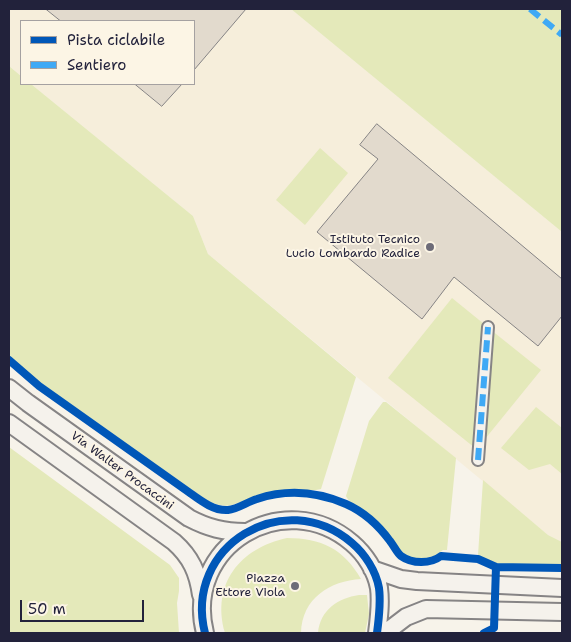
<!DOCTYPE html>
<html>
<head>
<meta charset="utf-8">
<style>
  body { margin:0 }
  #map { position:relative; width:571px; height:642px; overflow:hidden; background:#f7f3ea; font-family:"Shantell Sans",sans-serif }
  canvas { display:block }
  .frame { position:absolute; inset:0; border:10px solid #22223b; pointer-events:none }
  .legend { position:absolute; left:20px; top:20px; width:175px; height:65px; box-sizing:border-box; background:#fcf5e5; border:1px solid #a5a1a1; margin:0; padding:6px 9px; list-style:none; font-size:15px; color:#22223b }
  .legend li { display:flex; align-items:center; gap:10px; height:25px }
  .legend b { width:25px; border:1px solid #a5a1a1 }
  .scale { position:absolute; left:20px; top:600px; width:124px; height:22px; box-sizing:border-box; border:2px solid #22223b; border-top:0; padding-left:6px; font-size:15px; line-height:18px; white-space:nowrap; color:#22223b; -webkit-text-stroke:4px #fcf5e5; paint-order:stroke }
</style>
</head>
<body>
<div id="map">
<canvas width="571" height="642"></canvas>
<div class="frame"></div>
<ul class="legend">
<li><b style="height:6px;background:#0057b8"></b>Pista ciclabile</li>
<li><b style="height:6px;background:#3fa9f5"></b>Sentiero</li>
</ul>
<div class="scale">50 m</div>
</div>
<script>
const ctx = document.querySelector('canvas').getContext('2d');
ctx.lineJoin = 'round';
function paint(path, color) { ctx.fillStyle = color; ctx.fill(path, 'evenodd'); }
function stroke(path, color, width, dash) { ctx.strokeStyle = color; ctx.lineWidth = width; ctx.lineCap = dash ? 'butt' : 'round'; ctx.setLineDash(dash || []); ctx.stroke(path); }
function label(font, color, halo, rows, align = 'center') {
  ctx.font = font + ' "Shantell Sans",sans-serif'; ctx.lineWidth = 4; ctx.setLineDash([]); ctx.textBaseline = 'middle'; ctx.strokeStyle = halo; ctx.fillStyle = color; for (const [text, x, y, turn = 0] of rows) {
    ctx.save(); ctx.translate(x, y); ctx.rotate((+turn || 0) * Math.PI / 180); ctx.textAlign = isNaN(turn) ? turn : align; if (halo) ctx.strokeText(text, 0, 0); ctx.fillText(text, 0, 0); ctx.restore();
  }
}
paint(new Path2D(`
  M9,9H291L562,232V542L548,535L208,254L193,216L31,84H194V21H21V76L9,66Z`), '#f6eedb');
paint(new Path2D(`
  M291,9H562V232Z
  M9,66L21,76V84H31L193,216L208,254L356,377L321,489L316,490L272,491L232,505C217,508 206,500 195,492L31,376L9,356Z
  M320,148L348,173L305,225L276,200Z
  M452,298L484,324L475,448L388,378Z
  M491,330L541,370L485,439Z
  M383,402H386L456,458L447,550H443L430,559C422,559 413,559 406,556C398,551 385,529 376,520C367,513 349,504 346,496L369,421Z
  M536,407L562,428V474L550,464L529,470L501,448Z
  M9,447L170,565L179,578V591L177,603L179,633H9Z
  M483,480L548,535L562,542V564H495L478,555Z
  M287,538C321,538 344,549 361,579C330,581 302,598 301,633H225C211,584 240,548 287,538Z
  M359,595H367L369,614L365,633H318C320,610 338,598 359,595Z`), '#e4e9ba');
const building = new Path2D(`
  M46,9H246L194,70V21H61Z
  M135,84H182L162,106Z
  M377,124L562,279V316L538,346L454,277L422,319L317,232L378,159L360,145Z`);
paint(building, '#e2dacd');
stroke(building, '#868485', 1);
const pedestrian = new Path2D(`
  M478,460L488,327`);
const tertiary = new Path2D(`
  M9,388L28,403L189,518C208,528 224,532 245,532
  M9,423L174,542C191,557 198,573 201,595
  M372,569L401,579L417,581L562,588
  M205,633C183,546 284,485 352,543C365,554 376,571 379,588C381,603 379,618 377,633
  M385,633L406,617L426,609L562,612`);
stroke(pedestrian, '#868485', 14);
stroke(tertiary, '#868485', 20);
stroke(pedestrian, '#f5f2ec', 10);
stroke(tertiary, '#f5f2ec', 16);
stroke(new Path2D(`
  M530,9L562,35
  M478,460L488,327`), '#3fa9f5', 6, [12, 6]);
stroke(new Path2D(`
  M9,360L39,386L190,493C201,501 214,511 228,510C238,509 247,502 257,499C287,489 318,492 346,504C364,512 379,526 390,541C394,546 397,553 401,556C412,564 431,564 441,556L478,559L496,567L562,568
  M205,633C183,546 284,485 352,543C365,554 376,571 379,588C381,603 379,618 377,633
  M484,633L494,628L496,567`), '#0057b8', 8);
for (const [x, y, r, color] of [
  [430,247,5,"#6d6b78"],
  [295,586,5,"#6d6b78"]
]) { const dot = new Path2D(); dot.arc(x, y, r, 0, 2 * Math.PI); ctx.fillStyle = color; ctx.fill(dot); stroke(dot, '#fcf5e5', 2); }
label('12px', '#22223b', '#fcf5e5', [
  ["Istituto Tecnico",420,240],
  ["Lucio Lombardo Radice",420,254],
  ["Piazza",285,579],
  ["Ettore Viola",285,593]
], 'right');
label('12px', '#22223b', '#fcf5e5', [
  ["Via Walter Procaccini",122,471,36]
]);
</script>
</body>
</html>
